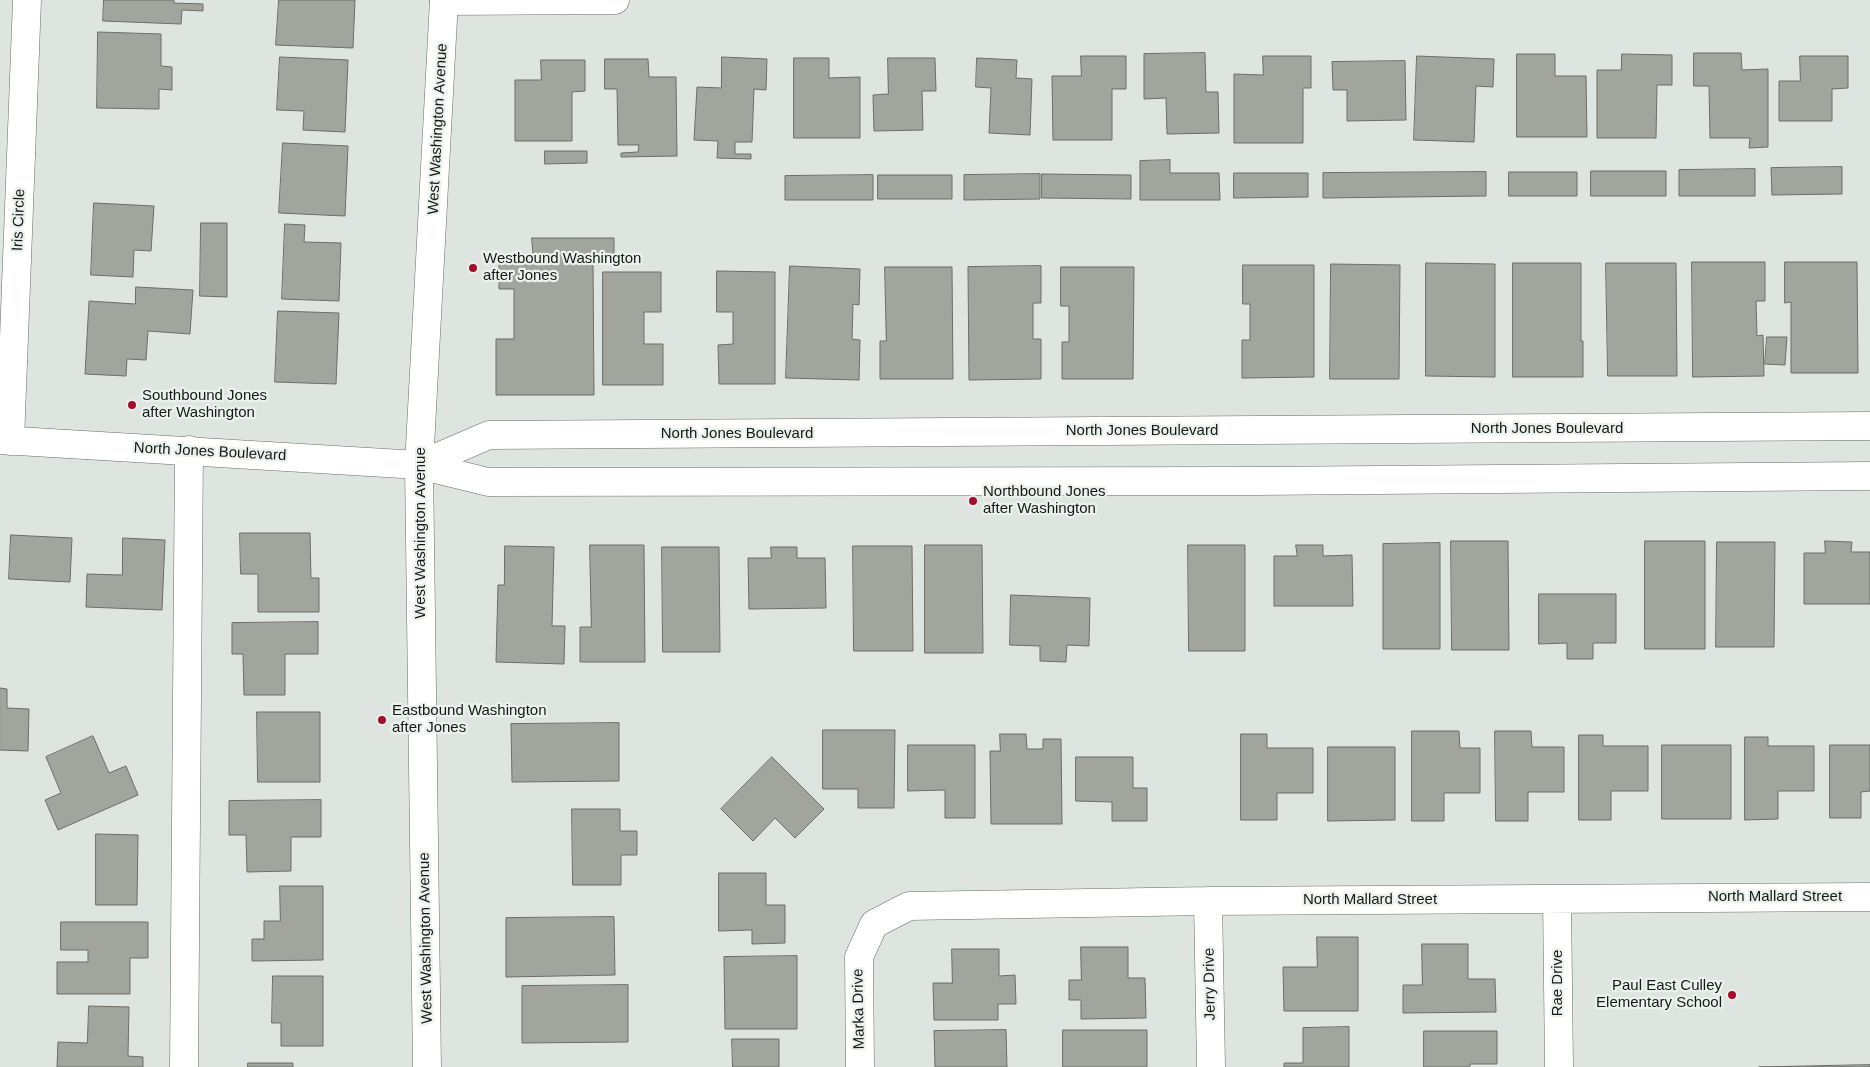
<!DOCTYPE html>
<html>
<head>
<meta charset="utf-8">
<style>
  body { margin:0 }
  canvas { display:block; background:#dee4df }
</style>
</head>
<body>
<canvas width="1870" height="1067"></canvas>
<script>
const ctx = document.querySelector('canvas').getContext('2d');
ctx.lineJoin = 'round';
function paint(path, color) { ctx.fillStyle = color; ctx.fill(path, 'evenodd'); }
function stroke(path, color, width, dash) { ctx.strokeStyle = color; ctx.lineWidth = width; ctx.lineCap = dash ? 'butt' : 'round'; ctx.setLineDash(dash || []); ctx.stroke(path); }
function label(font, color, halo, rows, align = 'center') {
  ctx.font = font + ' Helvetica,sans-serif'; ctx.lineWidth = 4.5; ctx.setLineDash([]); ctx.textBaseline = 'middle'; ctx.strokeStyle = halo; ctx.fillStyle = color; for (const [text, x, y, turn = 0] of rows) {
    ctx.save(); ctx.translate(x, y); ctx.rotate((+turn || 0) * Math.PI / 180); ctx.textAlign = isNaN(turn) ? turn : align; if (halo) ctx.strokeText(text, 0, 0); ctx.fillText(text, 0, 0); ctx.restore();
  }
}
const building = new Path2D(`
  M104,0H174V3L203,4V11L182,10L181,24L103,21Z
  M279,0H355L353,48L276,45Z
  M98,32L161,34V66L172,67V90L159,89V109L97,108Z
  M1205,53L1206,92H1218L1219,133L1167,134L1166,98L1144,99V54Z
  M1694,53H1741L1742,70L1768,69V147L1749,148L1750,138H1710L1709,86H1694Z
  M1517,54H1555V76H1586L1587,137H1517Z
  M1622,54L1672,55V85H1657L1656,138H1597V70H1621Z
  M1081,56H1126V89H1112V140H1053L1052,76H1081Z
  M1263,56H1311V88H1303V143H1234V74L1263,75Z
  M1417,56L1494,59L1493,87L1476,86L1474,142L1414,140Z
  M1800,56H1848V88L1832,89V121H1779V81H1800Z
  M280,57L348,60L345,132L303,130L304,111L277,110Z
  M722,57L767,59L766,90L754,89L752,142H735V154H751V159L717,158L718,141L694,140L697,87L721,88Z
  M794,58H829V78L860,77V138H794Z
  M888,58H935L936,91H922L923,130L874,131L873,95L888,94Z
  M977,58L1017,60L1016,78L1032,79L1030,135L989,133L991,88L976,87Z
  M605,59H648L649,77H676L677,156L621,157V153L638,152L639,145H618L617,89H605Z
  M541,60H585V91L572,92V141H515V80H541Z
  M1405,61L1406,120L1347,121V90H1333L1332,62Z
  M283,143L348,146L345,216L279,213Z
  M545,151H587V163L545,164Z
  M1170,160V173H1219L1220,200H1140V161Z
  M1842,167V194L1772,195L1771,168Z
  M1755,169V196H1679V170Z
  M1591,171H1666V196H1591Z
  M1486,172V196L1323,198V173Z
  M1509,172H1577V196H1509Z
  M1234,173H1308V197L1234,198Z
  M1040,174V199L964,200V175Z
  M1042,174L1131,175V199L1042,198Z
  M873,175V200H785V176Z
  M878,175H952V199H878Z
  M94,203L154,206L151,251L134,250L133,277L91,275Z
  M201,223H227V297L200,296Z
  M285,224L305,225L304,242L341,243L339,301L282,299Z
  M532,238H614V263H593L594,395H496V339H514V289H499V259L533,258Z
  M1692,262H1765V301H1756L1757,336L1763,335L1764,376L1693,377Z
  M1785,262H1857L1858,373H1791V302L1785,303Z
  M1426,263L1495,264V377L1426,376Z
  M1513,263H1581V341H1583V377H1513Z
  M1606,263H1676L1677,376H1608Z
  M1331,264L1400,265L1399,379H1330Z
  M1243,265H1314V377L1242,378V340H1250V304H1243Z
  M790,266L860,269L859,305L853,304L852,339L860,340L859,380L786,378Z
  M1041,266V303H1033V339H1041V379L969,380L968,267Z
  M885,267H952L953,379H880V341H886Z
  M1061,267H1134L1133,379H1062V342H1069V306H1061Z
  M717,271L775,272V384H719L718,345L733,344V312H717Z
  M603,272H661V312H644V344H663V385H603Z
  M136,287L193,290L190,334L148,331L146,360L127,359L126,376L85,374L89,301L135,304Z
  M278,311L339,313L336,384L275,382Z
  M1767,337H1787L1785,365L1765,364Z
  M240,533H310L311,578H319V612H258V574H241Z
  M11,535L72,538L70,582L9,579Z
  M123,538L165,540L162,610L86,607L87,574L122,575Z
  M1451,541H1508L1509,650H1452Z
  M1645,541H1705V649H1645Z
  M1825,541L1852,542L1851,552H1870V604H1804V553H1825Z
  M1717,542H1775L1774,647H1716Z
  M1440,543V649H1383V544Z
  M590,545H644L645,662H580V627H591Z
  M925,545H982L983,653H925Z
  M1188,545H1245V651H1189Z
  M1296,545H1323V556L1352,555L1353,606H1274V556H1297Z
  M505,546L554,547L552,626H565L564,664L496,662L498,585H504Z
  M853,546H912L913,651H854Z
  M662,547H719L720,652H663Z
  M771,547H797V558H825L826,608L749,609L748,558H771Z
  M1539,594H1616V643H1593V659H1567V643L1539,644Z
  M1011,595L1090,598L1089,646L1067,645L1066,662L1040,661V646L1010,645Z
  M318,622V654H285V695H244L243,654H232V623Z
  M0,688L7,689V708L29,709L28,751L0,750Z
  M257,712H320V782H258Z
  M619,723V781L512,782L511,724Z
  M823,730H895L894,808H858V789H823Z
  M1412,731H1459L1460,748H1480V793H1444V821H1412Z
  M1495,731H1531L1532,747H1564V792H1528V821H1496Z
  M1000,734H1026L1027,749H1043V739H1061L1062,824H991L990,751H1000Z
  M1241,734H1267V748H1313V793H1277V820H1241Z
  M1579,735H1603V746H1648V791H1611V820H1579Z
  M93,736L109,773L126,766L138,795L58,830L45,800L61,793L46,757Z
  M1745,737H1768V746H1814V791H1778V819L1745,820Z
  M908,745H975V818H945V790L908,791Z
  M1662,745H1731V819H1662Z
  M1830,745H1870V791L1861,792V818H1830Z
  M1328,747H1395V820L1328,821Z
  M772,757L824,809L795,838L775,818L753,841L721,809Z
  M1076,757H1133V788H1147V821H1112V802L1076,801Z
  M321,800V837H291V871L247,872L246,835H229V801Z
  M572,809H620V831H637V855H621V885H573Z
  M96,834L138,835L137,905H96Z
  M719,873H766V905H785V943L752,944V930L719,931Z
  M280,886H323V960L252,961V939H264V921H280Z
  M614,917L615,975L506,977V918Z
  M61,922H148V958H130V994H57V962H88V950H61Z
  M1317,937H1358V1011H1284L1283,967H1317Z
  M1422,944H1468V979H1495L1496,1012L1403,1013V985H1422Z
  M1081,947H1128V978H1145L1146,1018L1081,1019V1000H1069V980H1081Z
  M952,949H999V976L1015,975L1016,1004H998V1020H934L933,983H952Z
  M797,956V1029H725L724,957Z
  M273,976H323V1046H281V1023H272Z
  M628,985V1042L522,1043V986Z
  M89,1006L129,1007L128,1056L143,1057V1067H57L58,1042L87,1043Z
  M1349,1027V1067H1284V1063H1303V1028Z
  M1006,1030L1007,1067H935L934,1031Z
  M1063,1030H1147V1067H1063Z
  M1424,1031H1497V1064H1470V1067H1424Z
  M732,1039H779V1067H733Z
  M248,1063H293V1067H248Z
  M1870,1065V1067H1759Z`);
paint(building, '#a2a49e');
stroke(building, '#6c6e68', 1);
const minor = new Path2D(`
  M444,1L615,0
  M10,441L27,0
  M1557,899L1559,1067
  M1208,901L1211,1067
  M184,1067L189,450
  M860,1067L859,957L874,924L909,906L1208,901L1870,897`);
const major = new Path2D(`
  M0,440L419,465L488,482L1254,481L1870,476
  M419,465L489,435L1870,426
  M427,1067L419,465L444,0`);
stroke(minor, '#686d68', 29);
stroke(major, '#686d68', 29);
stroke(minor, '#fff', 28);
stroke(major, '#fff', 28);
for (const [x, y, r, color] of [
  [473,268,5,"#a70d29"],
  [132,405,5,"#a70d29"],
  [973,501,5,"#a70d29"],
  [382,720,5,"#a70d29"],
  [1732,995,5,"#a70d29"]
]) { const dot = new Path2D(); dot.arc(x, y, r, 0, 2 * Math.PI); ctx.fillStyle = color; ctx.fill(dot); stroke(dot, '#ebf1ec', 2); }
label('15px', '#171917', '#ebf1ec', [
  ["West Washington Avenue",438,129,-87],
  ["Iris Circle",19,220,-88],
  ["North Jones Boulevard",1547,429],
  ["North Jones Boulevard",1142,431],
  ["North Jones Boulevard",737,434],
  ["North Jones Boulevard",210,452,3],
  ["West Washington Avenue",421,533,-90],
  ["North Mallard Street",1775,897],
  ["North Mallard Street",1370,900],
  ["West Washington Avenue",426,938,-91],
  ["Rae Drive",1558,983,-90],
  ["Jerry Drive",1210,984,-91],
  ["Marka Drive",859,1009,-91]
]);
label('15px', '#171917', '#ebf1ec', [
  ["Westbound Washington",483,259],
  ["after Jones",483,276],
  ["Southbound Jones",142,396],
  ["after Washington",142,413],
  ["Northbound Jones",983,492],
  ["after Washington",983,509],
  ["Eastbound Washington",392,711],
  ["after Jones",392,728],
  ["Paul East Culley",1722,986,"right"],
  ["Elementary School",1722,1003,"right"]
], 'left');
</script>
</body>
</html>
